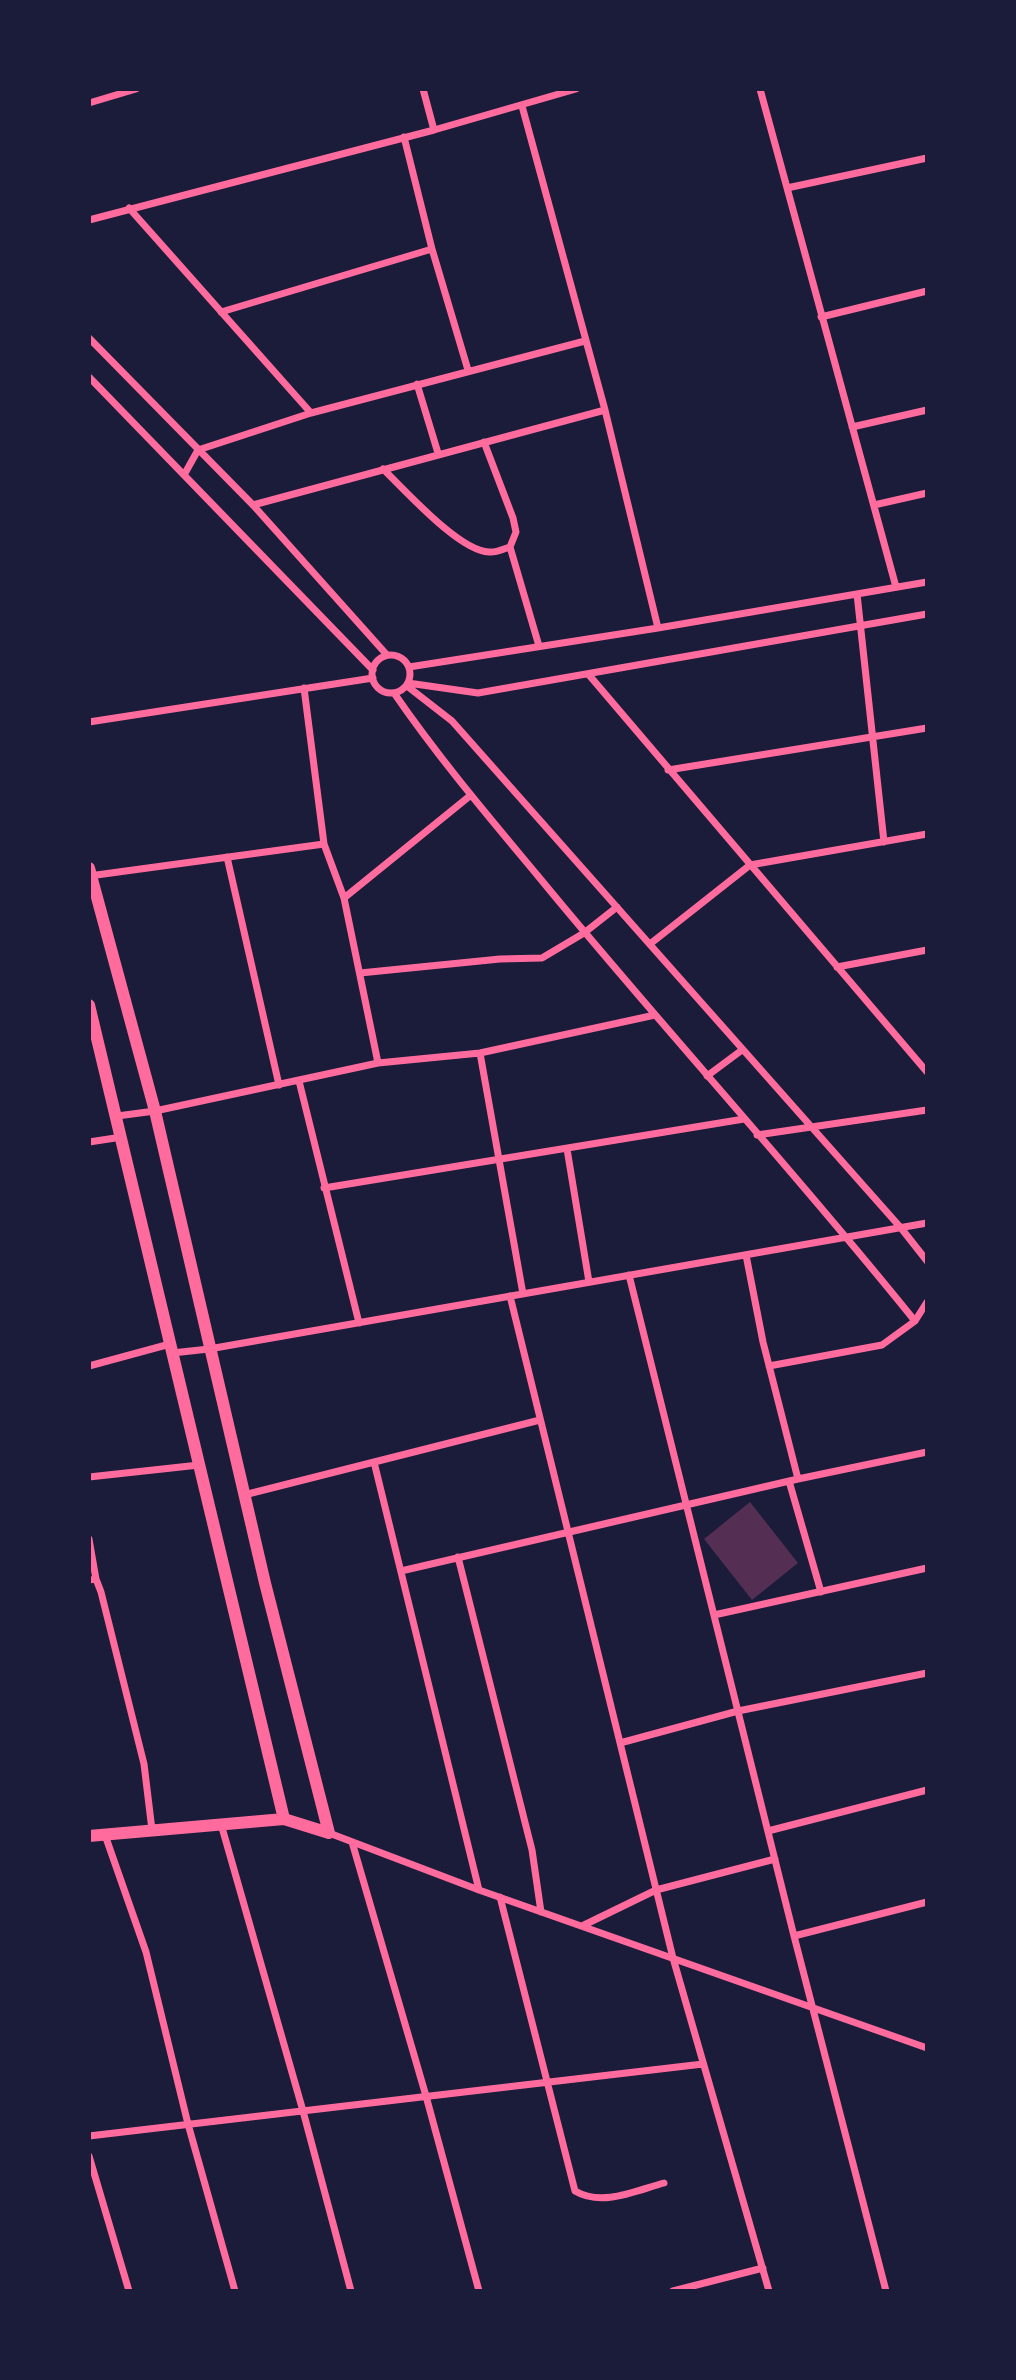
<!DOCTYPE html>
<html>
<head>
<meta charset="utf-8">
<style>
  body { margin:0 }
  #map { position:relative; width:1016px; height:2380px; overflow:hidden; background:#1b1b3a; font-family:"Source Serif 4",serif }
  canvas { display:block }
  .frame { position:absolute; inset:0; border:91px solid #1b1b3a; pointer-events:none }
</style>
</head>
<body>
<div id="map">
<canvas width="1016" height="2380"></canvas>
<div class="frame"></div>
</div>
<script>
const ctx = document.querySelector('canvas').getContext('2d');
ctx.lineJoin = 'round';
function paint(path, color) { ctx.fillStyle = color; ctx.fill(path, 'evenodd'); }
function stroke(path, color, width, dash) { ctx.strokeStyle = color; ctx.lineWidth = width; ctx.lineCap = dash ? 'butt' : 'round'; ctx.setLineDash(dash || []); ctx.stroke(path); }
paint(new Path2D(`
  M750,1502L798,1563L752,1600L704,1539Z`), '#542f53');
stroke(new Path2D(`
  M423,89L434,130
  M760,89L896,587
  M89,103L136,89
  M522,106L605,410L658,628
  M404,137L432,249L468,370
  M787,188L927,158
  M129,208L311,413
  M89,220L434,130L576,89
  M221,312L432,249
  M821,317L927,291
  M89,338L253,505L387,655
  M89,377L373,670
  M417,384L438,453
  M852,427L927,410
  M484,442L513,518L516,532L510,547L539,646
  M383,469C405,490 459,551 489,552C496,553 503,549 510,547
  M184,475L198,450L311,413L585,341
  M253,505L605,410
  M874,505L927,493
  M857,594L884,842
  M372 674a19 19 0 1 1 38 0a19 19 0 1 1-38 0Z
  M409,667L658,628L927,582
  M589,675L927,1072
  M408,683L478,693L927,614
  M407,686L452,721L901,1228L927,1261
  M304,688L324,844L344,898L378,1063
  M394,693C438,757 488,816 538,876C661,1026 793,1169 915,1321
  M89,722L373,678
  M668,770L927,728
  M227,857L279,1085
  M89,876L324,844
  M344,898L471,795
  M650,944L750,865L927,834
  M837,967L927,950
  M360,973L500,959L542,958L584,933L617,907
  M480,1053L523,1294
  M707,1076L742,1050
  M299,1081L359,1323
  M117,1116L155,1111L378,1063L480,1053L655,1015
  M757,1135L927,1110
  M89,1142L122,1137
  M567,1149L589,1282
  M324,1188L744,1119
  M746,1255L763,1342L798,1479
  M629,1275L794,1936L886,2291
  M510,1296L673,1958L769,2291
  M172,1353L209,1349L927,1223
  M89,1366L170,1344
  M769,1366L882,1345L915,1321L927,1302
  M374,1462L479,1890
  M89,1477L199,1465
  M789,1481L821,1592
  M244,1495L540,1420
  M89,1539L96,1579
  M458,1557L532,1850L541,1912
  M401,1571L798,1479L927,1452
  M89,1580L96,1579L101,1592L144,1764L152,1830
  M714,1615L927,1568
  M620,1743L738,1711L927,1673
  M221,1824L303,2111L351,2291
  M768,1831L927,1790
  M329,1833L479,1890L927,2048
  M105,1835L146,1952L188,2124L235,2291
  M352,1842L426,2096L479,2291
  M500,1897L575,2191C602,2207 635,2191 664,2183
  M582,1926L656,1890L775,1859
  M794,1936L927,1902
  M89,2136L703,2064
  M89,2156L129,2291
  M673,2291L763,2268`), '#ff6b9d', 7);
stroke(new Path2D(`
  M89,868L155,1111L265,1583L329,1833
  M89,1005L284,1819
  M89,1836L284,1819L329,1833`), '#ff6b9d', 12);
</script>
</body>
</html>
